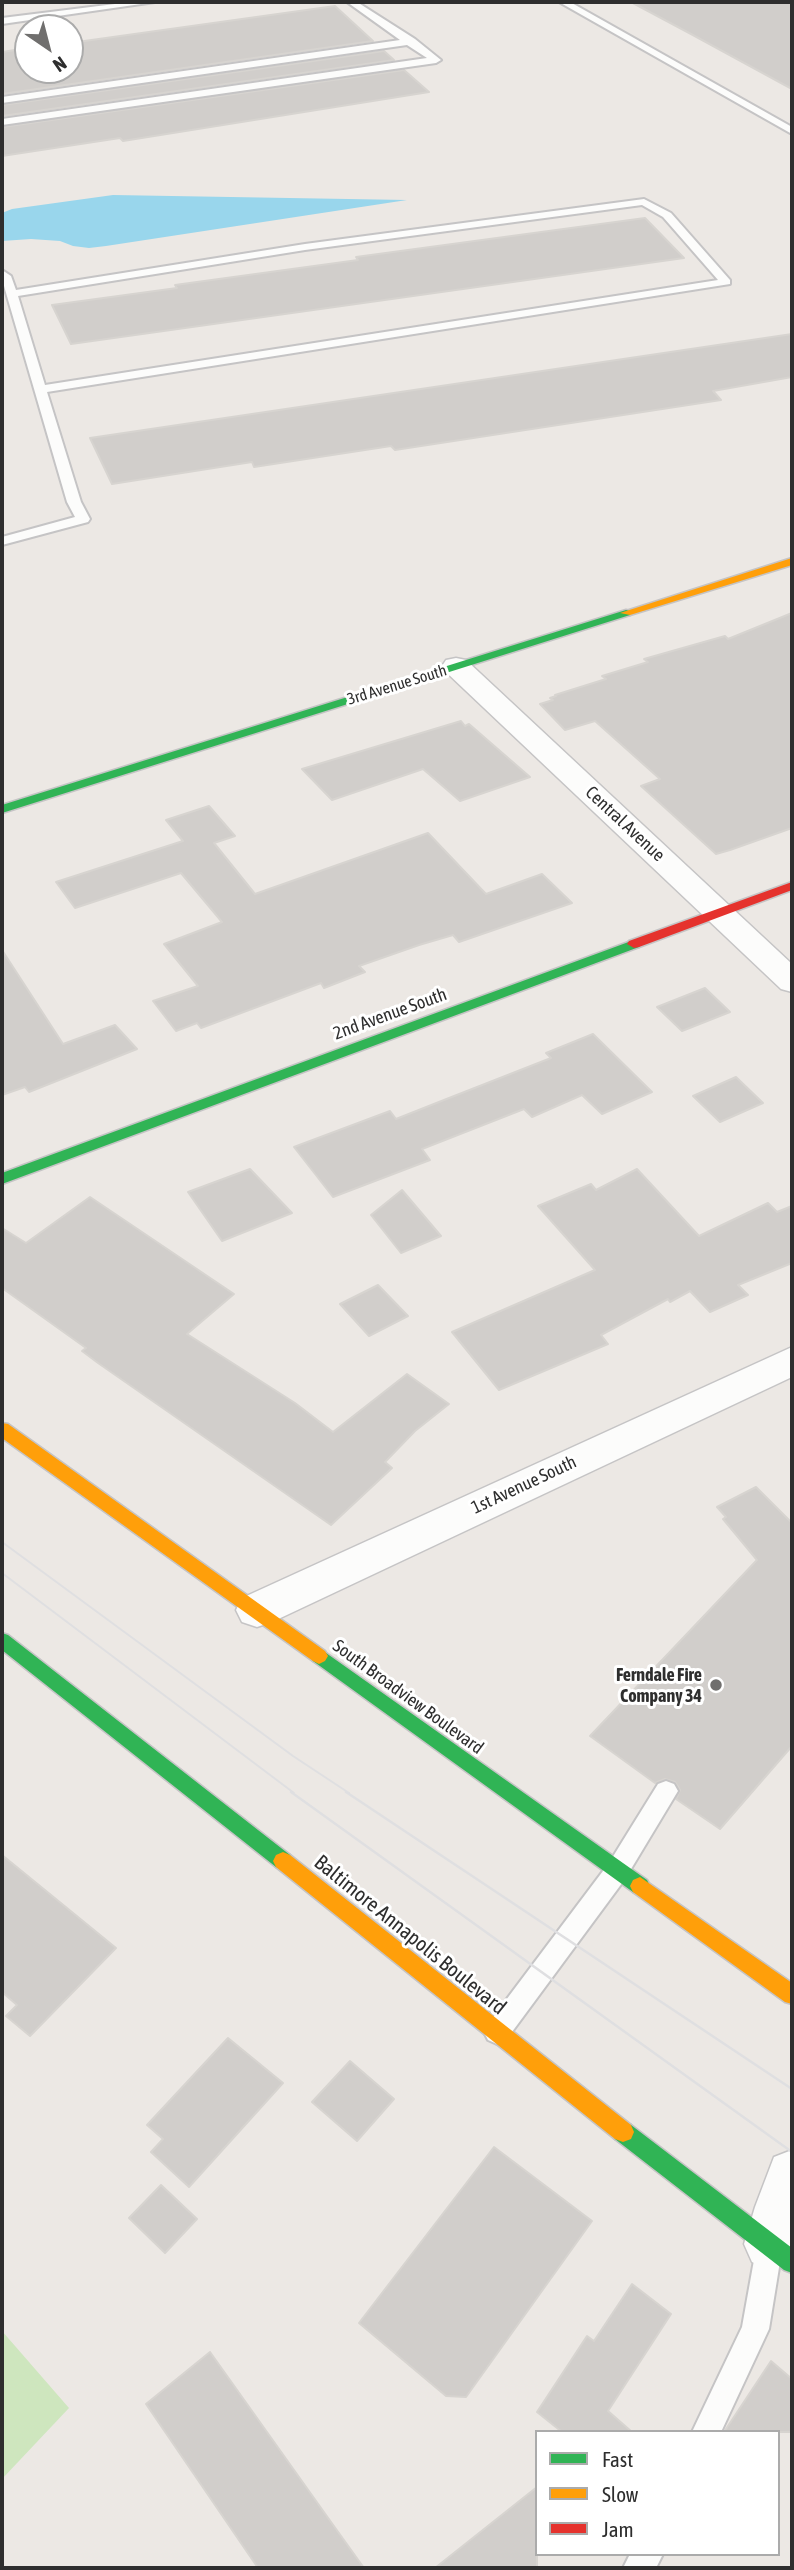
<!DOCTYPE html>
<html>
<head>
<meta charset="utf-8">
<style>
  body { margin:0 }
  #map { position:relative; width:794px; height:2570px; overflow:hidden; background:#ece8e4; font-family:"Asap Condensed",sans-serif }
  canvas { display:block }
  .frame { position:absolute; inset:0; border:4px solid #2e2e2e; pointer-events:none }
  .legend { position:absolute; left:535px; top:2430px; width:245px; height:126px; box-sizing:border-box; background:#fff; border:2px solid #ababab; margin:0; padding:9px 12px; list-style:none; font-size:21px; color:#2e2e2e }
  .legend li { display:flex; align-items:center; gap:14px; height:35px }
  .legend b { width:35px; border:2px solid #ababab }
  .north { position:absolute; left:14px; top:14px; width:70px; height:70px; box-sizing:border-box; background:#fff; border:2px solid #ababab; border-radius:50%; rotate:145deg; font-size:19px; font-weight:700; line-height:28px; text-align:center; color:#2e2e2e }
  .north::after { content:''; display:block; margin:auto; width:24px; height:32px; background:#706f6e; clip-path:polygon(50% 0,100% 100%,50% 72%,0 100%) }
</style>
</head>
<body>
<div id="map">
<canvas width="794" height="2570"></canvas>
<div class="frame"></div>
<ul class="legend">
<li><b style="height:9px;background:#30b455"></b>Fast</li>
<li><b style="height:9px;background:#ff9f0a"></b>Slow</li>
<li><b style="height:9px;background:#e5322d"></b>Jam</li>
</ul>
<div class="north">N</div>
</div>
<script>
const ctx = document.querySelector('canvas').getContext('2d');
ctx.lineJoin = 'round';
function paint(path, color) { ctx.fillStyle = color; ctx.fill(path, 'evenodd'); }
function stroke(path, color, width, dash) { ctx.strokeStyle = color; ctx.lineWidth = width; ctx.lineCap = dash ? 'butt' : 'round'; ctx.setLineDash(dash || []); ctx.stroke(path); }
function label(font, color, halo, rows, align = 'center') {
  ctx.font = font + ' "Asap Condensed",sans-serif'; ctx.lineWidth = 6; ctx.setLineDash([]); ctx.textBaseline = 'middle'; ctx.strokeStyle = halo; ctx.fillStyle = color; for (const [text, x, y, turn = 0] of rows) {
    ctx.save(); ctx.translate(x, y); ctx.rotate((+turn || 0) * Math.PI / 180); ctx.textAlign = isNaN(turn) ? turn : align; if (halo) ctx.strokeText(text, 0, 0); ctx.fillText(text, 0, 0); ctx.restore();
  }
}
paint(new Path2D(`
  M2,2331L69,2408L2,2479Z`), '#cee6be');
paint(new Path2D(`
  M113,195L407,200L106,246L89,248L73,246L60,241L31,239L2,241V213L12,209Z`), '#99d6ec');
const building = new Path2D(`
  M631,2H792V89L691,34Z
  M335,6L373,41L2,94V52L28,48V70H70V43Z
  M384,51L394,60L2,116V105Z
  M404,70L429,92L123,141L120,138L2,156V127Z
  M645,218L684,258L71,344L52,305L177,288L175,285L358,260L356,257Z
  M792,334V377L713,391L721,400L395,450L391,446L254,467L252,462L112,484L90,438Z
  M792,613V828L730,850L716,854L641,786L660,779L595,721L565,730L540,704L553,700L550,698L556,696L555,695L606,679L602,676L648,662L644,659L725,636L728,639Z
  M461,721L465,726L469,724L530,777L460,801L423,769L332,800L302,769Z
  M209,806L235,836L214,843L255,894L428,833L486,894L542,874L572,903L459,942L453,935L419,945L359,966L365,972L324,988L321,983L201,1028L197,1023L176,1031L153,1001L198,986L164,944L222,922L181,873L75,908L56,882L183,841L166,820Z
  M2,950L63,1044L115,1025L137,1049L29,1092L25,1087L2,1095Z
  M705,988L730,1012L682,1031L657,1007Z
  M593,1034L652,1092L602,1114L582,1095L532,1117L524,1109L422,1149L430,1160L333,1197L294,1147L390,1111L396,1119L444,1100L551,1058L546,1053Z
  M736,1077L763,1103L720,1122L693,1096Z
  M250,1169L292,1213L222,1241L188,1192Z
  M637,1169L699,1236L768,1203L777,1212L792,1206V1263L738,1285L748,1295L710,1312L690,1291L670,1302L668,1299L601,1335L608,1344L499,1390L452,1332L595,1270L538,1206L591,1184L596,1190Z
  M402,1190L441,1236L401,1253L371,1215Z
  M90,1197L234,1294L187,1334L295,1403L333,1432L407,1374L449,1404L415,1431L385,1462L392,1468L331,1525L98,1363L82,1351L86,1348L2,1288V1228L26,1243Z
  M378,1285L408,1316L369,1336L340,1304Z
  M756,1487L792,1523V1746L720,1829L676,1799L680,1790L675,1782L665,1779L655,1783L590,1736L757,1560L723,1519L726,1517L717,1507Z
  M2,1855L116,1948L30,2036L6,2016L17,2005L2,1992Z
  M228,2038L283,2083L189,2187L151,2152L163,2139L147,2125Z
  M350,2061L394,2099L357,2141L312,2102Z
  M494,2147L592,2221L466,2397L446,2396L359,2323Z
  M161,2185L197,2219L165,2253L129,2218Z
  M632,2284L671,2314L608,2411L632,2432H562L537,2412L587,2336L594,2341Z
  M210,2352L331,2522L364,2568H258L146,2404Z
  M771,2361L792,2379V2432H724Z
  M537,2487V2568H435Z`);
paint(building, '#d1cecb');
stroke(building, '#d7d4d0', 2);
const lane = new Path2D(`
  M131,2H155L2,24V18Z
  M347,2H357L415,39L441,60L436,63L2,125V119L427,58L407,45L2,103V97L400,40Z
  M559,2H570L792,127V134Z
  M644,199L671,213L730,280V284L47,392L81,502L90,519L88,522L2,545V537L75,517L67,502L2,279V270L11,276L16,290L305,244ZM642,205L663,217L718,280L45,385L18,296L305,250Z
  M666,1781L674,1784L678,1791L625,1879L506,2040L497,2044L488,2040L484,2032L488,2024L609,1863L658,1784Z
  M769,2236L778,2240L782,2249L769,2329L721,2432H692L742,2327L756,2249L760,2240Z
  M630,2554H663L656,2568H623Z`);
const street = new Path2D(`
  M456,658L466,660L792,964V992L781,989L446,672L442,666L446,660Z
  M792,1347V1377L272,1622L257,1627L242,1622L236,1610L242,1598Z
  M792,2150V2252L788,2262L770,2270L752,2262L744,2244L755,2207L774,2157Z`);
const fast = new Path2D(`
  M626,610L630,611V615L2,813V805Z
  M634,940L641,944L639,947L2,1184V1173Z
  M2,1633L8,1635L290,1855L293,1861L290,1867L283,1870L276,1867L2,1650Z
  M319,1648L647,1880L650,1886L647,1892L640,1895L633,1892L313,1661L310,1656L313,1651Z
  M623,2122L631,2125L792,2248V2273L784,2270L615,2139L612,2132L615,2125Z`);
const slow = new Path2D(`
  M792,558V565L630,615L620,613Z
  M2,1423L8,1424L325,1651L328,1656L325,1661L319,1664L313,1661L2,1438Z
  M283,1852L290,1855L631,2125L634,2132L631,2139L623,2142L615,2139L276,1867L273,1861L276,1855Z
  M640,1877L792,1983V2004L785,2002L633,1892L630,1886L633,1880Z`);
const jam = new Path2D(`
  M792,882V890L639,947L634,948L627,944L629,941Z`);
stroke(lane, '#c5c4c5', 4);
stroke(street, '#c5c4c5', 3);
stroke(fast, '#c5c4c5', 3);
stroke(slow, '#c5c4c5', 3);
stroke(jam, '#c5c4c5', 3);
paint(lane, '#fcfcfb');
paint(street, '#fcfcfb');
paint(fast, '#30b455');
paint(slow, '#ff9f0a');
paint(jam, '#e5322d');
stroke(new Path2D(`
  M2,1542L293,1756L349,1793
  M2,1573L294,1793`), '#dfdfe1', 2);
stroke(new Path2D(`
  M291,1792L792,2152
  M346,1792L792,2089`), '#dfdfe1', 2.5);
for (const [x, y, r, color] of [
  [716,1685,7,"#706f6e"]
]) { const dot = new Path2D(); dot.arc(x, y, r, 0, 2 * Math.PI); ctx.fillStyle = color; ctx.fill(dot); stroke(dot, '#fff', 2.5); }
label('16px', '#2e2e2e', '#fff', [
  ["3rd Avenue South",397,685,-17]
]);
label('18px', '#2e2e2e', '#fff', [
  ["Central Avenue",625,824,43],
  ["2nd Avenue South",390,1014,-20],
  ["1st Avenue South",524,1485,-25],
  ["South Broadview Boulevard",408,1697,36]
]);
label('bold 18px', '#2e2e2e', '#fff', [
  ["Ferndale Fire",702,1675],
  ["Company 34",702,1696]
], 'right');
label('21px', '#2e2e2e', '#fff', [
  ["Baltimore Annapolis Boulevard",410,1935,39]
]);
</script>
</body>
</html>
